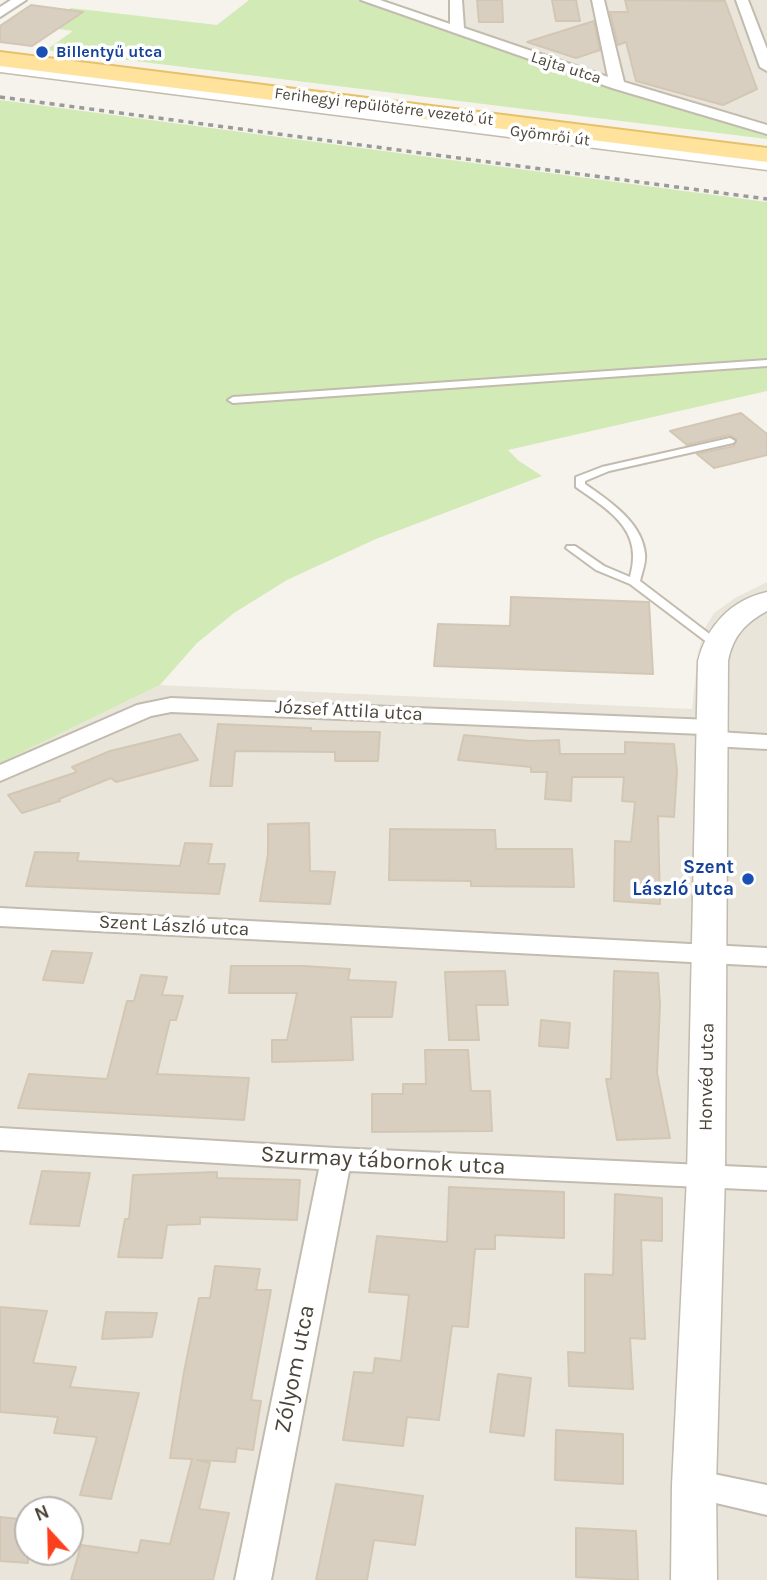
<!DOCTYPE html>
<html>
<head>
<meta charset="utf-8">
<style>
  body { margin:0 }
  #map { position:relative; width:767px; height:1580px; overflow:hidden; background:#f6f3ec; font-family:Karla,sans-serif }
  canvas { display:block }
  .north { position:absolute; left:14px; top:1496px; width:70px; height:70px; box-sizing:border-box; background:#fff; border:2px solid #b7b4b0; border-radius:50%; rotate:338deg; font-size:19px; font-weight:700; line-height:28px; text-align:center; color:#4b4439 }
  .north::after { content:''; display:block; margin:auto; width:24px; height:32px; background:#fc3f1d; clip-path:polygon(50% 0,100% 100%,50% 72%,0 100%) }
</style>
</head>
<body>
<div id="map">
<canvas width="767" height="1580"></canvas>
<div class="north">N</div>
</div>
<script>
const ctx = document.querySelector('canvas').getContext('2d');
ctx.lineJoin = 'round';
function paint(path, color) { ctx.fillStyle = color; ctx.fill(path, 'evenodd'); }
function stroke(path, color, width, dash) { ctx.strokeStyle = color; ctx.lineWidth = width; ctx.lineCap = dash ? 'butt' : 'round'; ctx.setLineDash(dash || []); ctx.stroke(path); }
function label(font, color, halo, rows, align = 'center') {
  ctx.font = font + ' Karla,sans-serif'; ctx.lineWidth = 7; ctx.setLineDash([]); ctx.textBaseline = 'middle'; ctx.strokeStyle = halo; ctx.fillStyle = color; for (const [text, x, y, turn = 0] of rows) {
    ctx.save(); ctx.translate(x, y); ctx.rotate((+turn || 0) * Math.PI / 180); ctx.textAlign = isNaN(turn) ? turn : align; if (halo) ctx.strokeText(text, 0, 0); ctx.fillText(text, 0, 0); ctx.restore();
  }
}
paint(new Path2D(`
  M456,0H767V130L457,31Z
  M767,582V1580H0V763L160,685L692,709L698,653L705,628L714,613L735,598ZM28,1510H70V1552H28Z`), '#eae5da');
paint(new Path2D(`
  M249,0H358L587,79L767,133V139L46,50L73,31L44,27L71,8L217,25Z
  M0,100L767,202V391L508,450L519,461L542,476L376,539L287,580L234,613L197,643L160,685L0,763Z`), '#d2eab5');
const building = new Path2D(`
  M477,0H502L503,22H479Z
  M552,0H576L580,21H556Z
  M625,0L725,1L757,89L723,105L636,81L626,42L618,45L610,12H628Z
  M31,5L83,12L32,46L0,42V26Z
  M594,21L600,50L576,58L527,42Z
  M741,413L767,434V455L714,468L697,454L734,446L736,439L729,435L687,445L670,431Z
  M511,597L649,602L653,674L434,666L438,624L510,626Z
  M218,724L311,728V731L380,732L378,761H335V752L235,751L232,786H210Z
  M180,734L198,760L116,782L111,778L59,799L60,801L22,813L8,795L77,772L72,767L110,751Z
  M464,735L530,741L559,740L560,754H625V742L674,744L677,771L674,817L658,816L660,904L614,901L615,841L631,842L635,802L622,801L624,777H572L571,801L545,799L547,772H531V767L458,760Z
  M309,823L310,871L335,872L330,904L260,901L268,854V824Z
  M390,829L495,830L496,849H572L574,887L471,886V881L389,880Z
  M185,843L212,844L208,864H225L219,894L26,886L35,852L79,853L77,861L180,866Z
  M52,951L92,953L83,983L43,980Z
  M231,966H304L350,969L348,980L396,982L392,1017H351L353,1060L272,1062V1040H287L297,993H229Z
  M505,971L508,1005H476L479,1040H449L445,972Z
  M614,971L658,973L660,1005L657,1073L670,1138L617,1140L606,1079H611Z
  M141,975L167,977L162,995L183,996L176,1020H170L157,1074L249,1078L244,1120L18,1108L29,1074L107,1079L127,1001H134Z
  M541,1020L570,1023L568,1048L539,1046Z
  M425,1050H468L471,1091H490L492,1131L372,1132V1094H403V1084H426Z
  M42,1171L90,1173L79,1226L30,1224Z
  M217,1172V1178L300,1180L297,1220L200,1217V1224L167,1225L162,1258L118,1257L125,1219H129L133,1175Z
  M449,1187L564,1192V1238L495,1235V1249H475L468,1327L452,1326L439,1420L407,1417L403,1446L343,1440L354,1372L373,1373L375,1358L401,1361L409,1295L369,1292L377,1236L447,1242Z
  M615,1194L662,1198V1241L641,1240L645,1339L630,1338L633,1389L569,1386L568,1352L585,1353V1274L613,1275Z
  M215,1266L260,1269L256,1290H271L251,1400L261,1401L253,1450L237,1448L235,1462L197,1460L210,1463L199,1509L229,1513L213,1580H71L81,1545L138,1553L141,1540L170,1544L192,1459L170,1458L184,1372L199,1298H210Z
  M0,1307L47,1311L33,1363L76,1367L70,1387L139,1393L111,1499L80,1495L97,1437L54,1433L58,1417L0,1412Z
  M106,1312L157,1313L152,1337L102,1339Z
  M498,1374L531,1378L524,1436L490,1432Z
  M556,1430L623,1434V1484L555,1480Z
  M336,1484L423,1496L415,1545L374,1540L367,1580H316Z
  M0,1517L28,1520V1563L0,1561Z
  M576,1528L636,1531L638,1580L576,1577Z`);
paint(building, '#d8cfc1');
stroke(building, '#d3c7b4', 2);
const service = new Path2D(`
  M767,360V366L233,403L228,400L233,397Z
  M730,438L735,441L733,443L609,471L585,481V484C609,501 642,522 645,554C646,563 642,572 640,581L720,642L722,644L720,646H712L630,584L596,570L566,548L567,546H575L604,566L630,577C644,530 610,511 576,487V477L602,467Z`);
const minor = new Path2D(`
  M11,0H26L0,17V7Z
  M361,0H380L450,24V0H462L464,28L608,77L592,0H604L624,82L767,125V134L612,88Z
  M736,0H748L767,49V71L760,67Z
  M171,698L711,720L719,722L723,727L718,732L767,735V749L711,746L703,744L699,739L703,734L171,712L151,716L0,781V765L137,705Z
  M0,908L767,948V966L0,926Z
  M0,1128L336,1148L767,1168V1190L349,1171L271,1580H235L319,1169L0,1150Z
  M694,1470L767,1485V1515L682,1495L677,1485L682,1475Z`);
const tertiary = new Path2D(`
  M0,62L767,158V170L0,72Z
  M767,592V611C745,623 733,636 728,661L725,1176L716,1485L717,1580H671L672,1485L687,1176L698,661C707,626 731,600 767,592Z`);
const primary = new Path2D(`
  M0,52L767,148V162L0,66Z`);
stroke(service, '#c2bbae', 4);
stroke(minor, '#c2bbae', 4);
stroke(tertiary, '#c2bbae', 3);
stroke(primary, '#e6c16a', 4);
paint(service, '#fff');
paint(minor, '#fff');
paint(tertiary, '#fff');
paint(primary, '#ffe39c');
stroke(new Path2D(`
  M0,97L767,199`), '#9a9a9a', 3.5, [5, 5]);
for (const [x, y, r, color] of [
  [42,52,7,"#1a4fb4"],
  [748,879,7,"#1a4fb4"]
]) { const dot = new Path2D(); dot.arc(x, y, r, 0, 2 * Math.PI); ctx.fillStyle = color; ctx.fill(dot); stroke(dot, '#fff', 2.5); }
label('bold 16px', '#164399', '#fff', [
  ["Billentyű utca",56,52]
], 'left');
label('16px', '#4b4439', '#fff', [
  ["Lajta utca",566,68,18],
  ["Ferihegyi repülőtérre vezető út",384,107,7],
  ["Gyömrői út",550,136,7]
]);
label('19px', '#4b4439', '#fff', [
  ["József Attila utca",349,711,3],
  ["Szent László utca",174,926,3],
  ["Honvéd utca",707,1077,-89]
]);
label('bold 19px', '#164399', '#fff', [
  ["Szent",734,868],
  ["László utca",734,890]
], 'right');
label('23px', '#4b4439', '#fff', [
  ["Szurmay tábornok utca",383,1161,3],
  ["Zólyom utca",295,1369,-79]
]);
</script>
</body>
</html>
